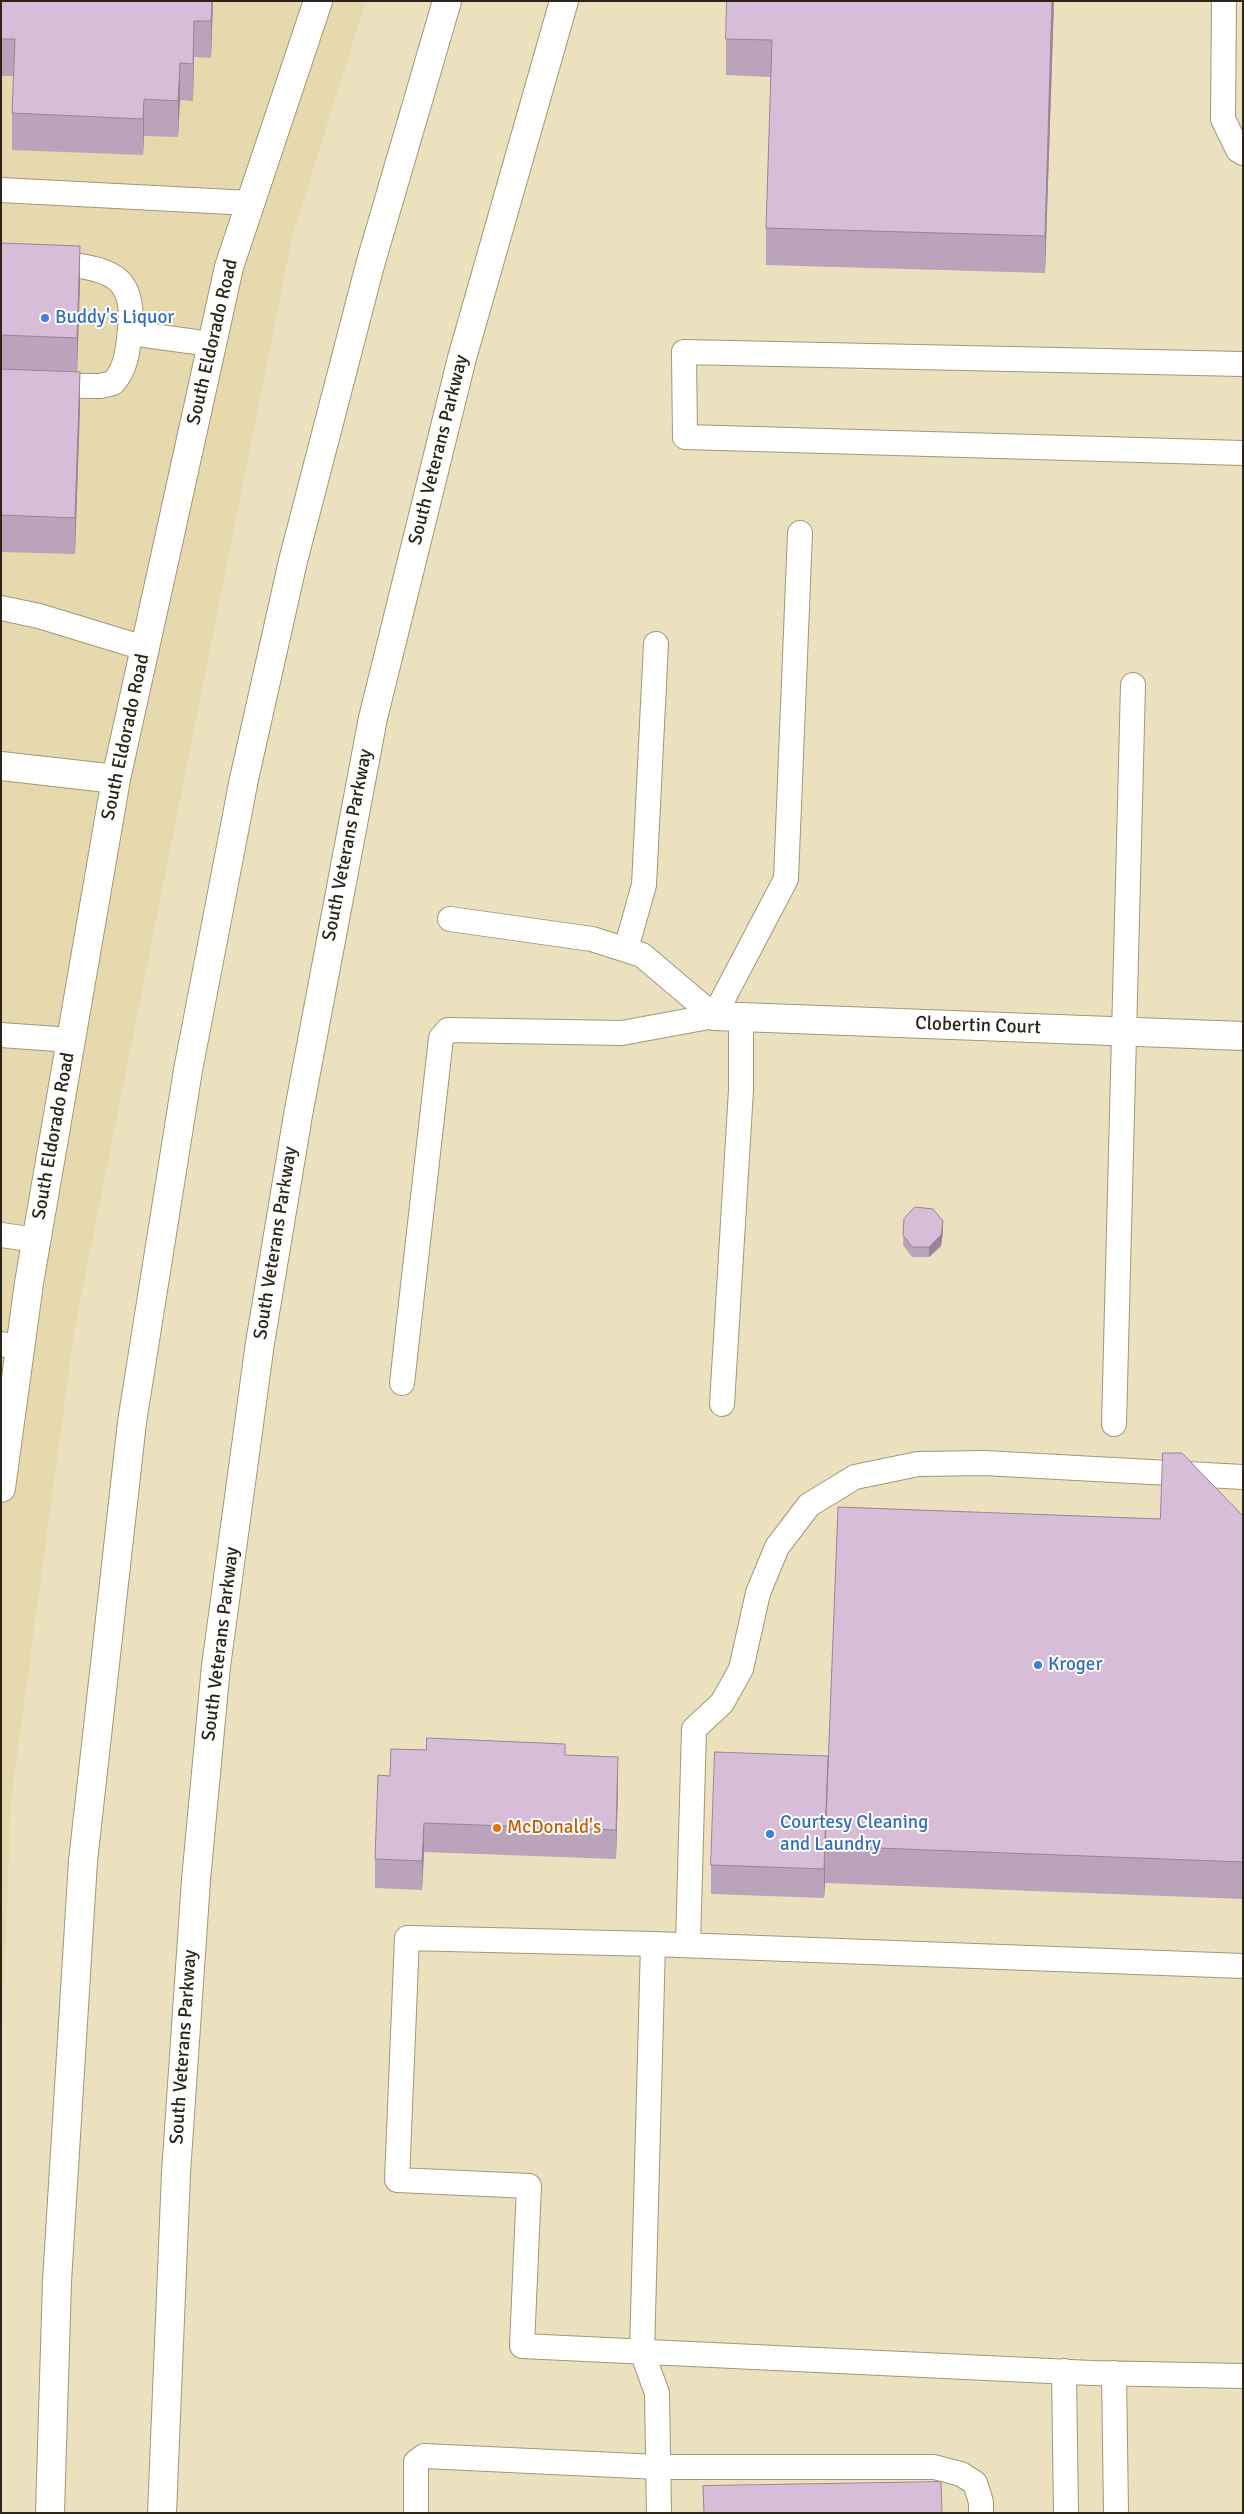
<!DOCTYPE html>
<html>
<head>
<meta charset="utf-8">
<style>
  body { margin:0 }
  #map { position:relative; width:1244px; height:2514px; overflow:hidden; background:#ece1be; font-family:Signika,sans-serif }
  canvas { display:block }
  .frame { position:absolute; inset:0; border:2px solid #2a2518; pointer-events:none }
</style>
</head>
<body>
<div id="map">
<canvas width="1244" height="2514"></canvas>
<div class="frame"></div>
</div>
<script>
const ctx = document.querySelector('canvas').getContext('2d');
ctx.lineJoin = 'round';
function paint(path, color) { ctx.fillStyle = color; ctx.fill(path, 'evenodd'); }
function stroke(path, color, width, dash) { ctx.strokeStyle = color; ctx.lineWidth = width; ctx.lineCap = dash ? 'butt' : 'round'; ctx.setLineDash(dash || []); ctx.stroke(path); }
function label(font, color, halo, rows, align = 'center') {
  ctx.font = font + ' Signika,sans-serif'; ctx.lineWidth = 4; ctx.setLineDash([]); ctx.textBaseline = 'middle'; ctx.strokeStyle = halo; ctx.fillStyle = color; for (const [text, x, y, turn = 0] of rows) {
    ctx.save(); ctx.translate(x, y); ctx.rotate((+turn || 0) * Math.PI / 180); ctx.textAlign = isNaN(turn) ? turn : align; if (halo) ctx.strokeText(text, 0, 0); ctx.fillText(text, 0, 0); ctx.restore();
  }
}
paint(new Path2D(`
  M1,1H366L292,237L74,1333L11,1801L1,2060Z`), '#e6d9ae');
const service = new Path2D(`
  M1224,1L1223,119L1238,150L1243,153
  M1,190L250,203
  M1,262C31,263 90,261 114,277C131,288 132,312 130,329C128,348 127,368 113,383L100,386L1,385
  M130,333L211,344
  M1243,364L684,352L685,437L1243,453
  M1,608L39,616L144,648
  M450,919L592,939L642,955L714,1016
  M626,949L644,885L656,644
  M714,1016L786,879L800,533
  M1,1035L71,1040
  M1,1235L36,1240
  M1,1344L20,1348
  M402,1383L441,1038L448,1030L622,1033L714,1016
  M722,1404L741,1090V1017
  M1114,1424L1133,685
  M653,1944L407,1938L397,2180L529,2186L522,2346L1092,2373L1243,2376
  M688,1945L694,1729L722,1703L741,1669L758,1593L777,1547L809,1505L855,1477L918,1464L984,1463L1243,1477
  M1064,2371L1066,2513
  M1114,2373L1116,2513
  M416,2513V2462L424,2456L658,2467H934L961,2474L975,2483L981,2502V2513
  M659,2513L657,2393L642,2352L653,1944L1243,1966`);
const minor = new Path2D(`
  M1,766L116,779
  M714,1016L1243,1036
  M1,1488L29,1283L116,779L229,267L318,1`);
const trunk = new Path2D(`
  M50,2513L57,2281L83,1861L132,1422L188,1070L244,779L293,561L370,265L447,1
  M162,2513L176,2173L196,1880L216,1666L260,1343L298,1115L373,718L462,358L564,1`);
stroke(service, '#a29776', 26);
stroke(minor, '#a29776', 30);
stroke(trunk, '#a29776', 30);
stroke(service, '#fff', 24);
stroke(minor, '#fff', 28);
stroke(trunk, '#fff', 28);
paint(new Path2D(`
  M1,1H213L211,58L194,57L193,101L180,100L178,137L144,136L143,155L12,150V113L14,76H1Z
  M1054,1L1045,273L766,265V228L771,77L726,75V39Z
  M1,243L80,283L77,372L80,408L75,554L1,552Z
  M904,1219L943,1231L941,1246L929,1257H912L903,1245Z
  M1243,1516V1899L825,1883L824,1898L711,1894V1865L828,1756L1160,1519Z
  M426,1750L565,1755L618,1786L616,1859L424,1852L422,1890L375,1888V1859L390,1776Z`), '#baa3bb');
paint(new Path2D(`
  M212,1H213L211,58V21Z
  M1052,1H1054L1045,273V236Z
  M194,21V57L193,101V64Z
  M180,63V100L178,137V101Z
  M144,99V136L143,155V119Z
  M80,246V283L77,374V338Z
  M80,372V408L75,554V518Z
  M943,1221V1231L941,1246L929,1257V1247Z
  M618,1757V1786L616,1859V1830Z
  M424,1823V1852L422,1890V1861Z
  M825,1855V1883L824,1898V1869Z`), '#978498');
const building = new Path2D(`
  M1,1H212L211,21H194L193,64L180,63L178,101L144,99L143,119L12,113L15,39H1Z
  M727,1H1052L1045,236L766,228L772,40L726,39Z
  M1,243L80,246L77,338L1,335Z
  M1,369L80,372L75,518L1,515Z
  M915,1207L933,1209L943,1221L941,1235L929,1247H912L903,1235L904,1219Z
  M1163,1453H1182L1243,1516V1862L825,1846L838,1507L1160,1519Z
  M427,1738L565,1744V1755L618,1757L616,1830L424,1823L422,1861L375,1859L378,1775L390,1776L391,1749L426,1750Z
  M715,1752L828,1756L824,1869L711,1865Z
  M941,2482L942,2513H704L703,2486Z`);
paint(building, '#d8bdd9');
stroke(building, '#978498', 1);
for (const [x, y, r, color] of [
  [45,318,5,"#3f7fe0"],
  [1038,1665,5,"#3f7fe0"],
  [497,1828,5,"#e8710a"],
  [770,1834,5,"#3f7fe0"]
]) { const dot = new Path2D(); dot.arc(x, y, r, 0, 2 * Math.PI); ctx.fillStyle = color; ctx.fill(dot); stroke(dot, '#fff', 2); }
label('19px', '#366cbe', '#fff', [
  ["Buddy's Liquor",55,318],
  ["Kroger",1048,1665],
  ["Courtesy Cleaning",780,1823],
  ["and Laundry",780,1845]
], 'left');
label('19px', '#2a2518', '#fff', [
  ["South Eldorado Road",213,342,-77],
  ["South Veterans Parkway",439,450,-76],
  ["South Eldorado Road",126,737,-78],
  ["South Veterans Parkway",348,845,-79],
  ["Clobertin Court",978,1026,2],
  ["South Eldorado Road",54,1136,-80],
  ["South Veterans Parkway",276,1243,-81],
  ["South Veterans Parkway",221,1644,-83],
  ["South Veterans Parkway",184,2047,-86]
]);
label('19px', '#c56008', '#fff', [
  ["McDonald's",507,1828]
], 'left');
</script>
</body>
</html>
